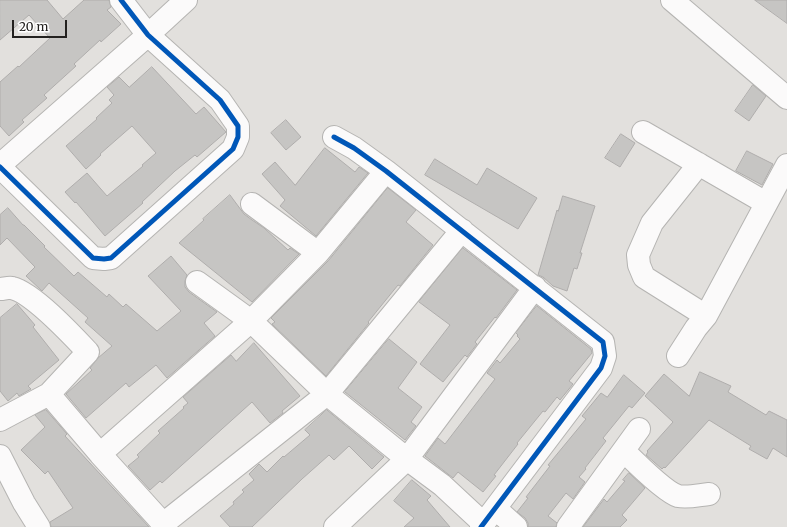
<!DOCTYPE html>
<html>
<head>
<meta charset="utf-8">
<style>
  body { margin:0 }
  #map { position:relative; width:787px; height:527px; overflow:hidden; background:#e2e0dd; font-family:Merriweather,serif }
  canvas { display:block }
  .scale { position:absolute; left:12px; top:20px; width:55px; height:18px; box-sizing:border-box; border:2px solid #23211f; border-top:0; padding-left:5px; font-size:12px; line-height:14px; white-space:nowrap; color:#23211f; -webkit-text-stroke:3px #fff; paint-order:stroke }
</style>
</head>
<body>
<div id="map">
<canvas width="787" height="527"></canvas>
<div class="scale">20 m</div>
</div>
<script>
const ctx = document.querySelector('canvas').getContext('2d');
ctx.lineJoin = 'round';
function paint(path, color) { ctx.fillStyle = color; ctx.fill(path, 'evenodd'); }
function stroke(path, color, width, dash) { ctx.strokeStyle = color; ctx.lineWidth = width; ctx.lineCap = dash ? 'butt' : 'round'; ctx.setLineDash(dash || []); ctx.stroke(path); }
const building = new Path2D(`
  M0,0H47L63,19L84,0H109L111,7L107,10L121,24L101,42L100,40L74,64L76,66L44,95L47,98L22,120L24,122L9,136L0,126V82L18,66L19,67L50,38L29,15L0,40Z
  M755,0H787V23Z
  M152,67L196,114L204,107L226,132L197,157L195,155L175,171L142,202L143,203L105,236L76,202L75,203L65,192L87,173L107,196L143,166L142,165L156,153L132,126L100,154L101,155L86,169L66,146L97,119L96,118L112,103L109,100L114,95L107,87L119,77L129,87Z
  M753,85L766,96L749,121L735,111Z
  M286,120L301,137L286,150L271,133Z
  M621,134L635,143L620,167L605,158Z
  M325,148L355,172L359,167L368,173L316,236L280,206L285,200L262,174L275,162L295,185Z
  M747,151L773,164L762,185L736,171Z
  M435,159L477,185L487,168L537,198L518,229L425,175Z
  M388,188L416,210L406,222L433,245L400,286L398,285L368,322L369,323L326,376L272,324L275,322L271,318L328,261Z
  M230,195L244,214L252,220L264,228L288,250L290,248L299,254L252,302L179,243L204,220L203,219Z
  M563,196L595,206L580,253H582L577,269L574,268L567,291L553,286L543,277L538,275L557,210L558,211Z
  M8,208L23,225H24L45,246L44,247L74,276L78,272L107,297L109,294L123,307L126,304L157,331L181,311L148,276L171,256L187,275L185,281V287L189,292L217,312L204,323L215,336L167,378L156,365L129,387L126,383L86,418L66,394L92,370L90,368L98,358L112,346L85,322L88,318L49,283L42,291L26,276L35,267L7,238L0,245V215Z
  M463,248L517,290L496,318L495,317L475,342L477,344L467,357L465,355L443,382L420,364L450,325L419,302Z
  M17,304L35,325L33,327L59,360L28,386L31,389L19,396L17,393L8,401L0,391V318Z
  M537,306L591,349L592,353L569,381L573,384L560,400L557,397L545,412L543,411L517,443L518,444L494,475L496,476L483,492L458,472L453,478L425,456L438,438L445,444L495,379L487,373L497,360L500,363L520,339L517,336L518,335L516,333Z
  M389,339L417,362L398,388L422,407L411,422L416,426L405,440L345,392Z
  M254,343L300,396L282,411L283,413L270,423L252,402L162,483L160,481L150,490L128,466L139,457L137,455L160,433L158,431L184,408L183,407L188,403L183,397L231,355L236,361Z
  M700,372L731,386L728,392L766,415L769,411L787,420V457L773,448L767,459L749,449L751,446L709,420L665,468L664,467L662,469L646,455L648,452L647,451L673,422L645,396L664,374L689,396Z
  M624,375L645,393L632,408L629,406L603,438L606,441L585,468L586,469L579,477L585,482L573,499L566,493L548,516L557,523L556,527H528V523L525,518L517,512L528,498L526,497L550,466L548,465L586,419L582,416L601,393L607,397Z
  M46,410L67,434L65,436L149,527H51L50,522L73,508L48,471L45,474L21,450L45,427L35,415Z
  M327,410L384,457L372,469L349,446L334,460L329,455L302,479L252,527H230L220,516L234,504L233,502L244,492L242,490L254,480L249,474L259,464L267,472L283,456L284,457L310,435L305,430Z
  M629,473L645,488L622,515L627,520L620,527H583L604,499L607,502L625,481L623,480Z
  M412,480L431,496L427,500L450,527H404L414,518L394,501Z`);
paint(building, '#c6c5c3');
stroke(building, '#afadac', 1);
const minor = new Path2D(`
  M672,0L787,98
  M643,132L766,203
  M334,137L354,148L386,171L603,342L605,356L601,368L481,527
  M699,164L652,223L638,255L639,265L644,277L706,316
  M0,165L148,35L186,0
  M0,167L93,258L104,259L111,258L233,149L238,137V126L220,100L148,35L121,0
  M252,204L318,253
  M197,282L251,321L327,394L407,459L442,485L484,524
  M0,289C4,289 9,287 12,288C33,293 73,336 88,352L49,394L0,420
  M678,356L696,328L706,316L787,165
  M49,394L100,454L166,527
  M624,451C635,462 665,492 678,496C688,498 699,495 709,494
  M100,454L251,321L318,253L386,171
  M0,456L24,503L39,527
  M496,509L516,527
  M163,524L327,394L462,230
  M335,527L407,459L535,287
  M568,527L639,429`);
stroke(minor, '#b5b4b2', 24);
stroke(minor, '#fbfafa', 22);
stroke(new Path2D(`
  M334,137L354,148L386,171L603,342L605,356L601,368L481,527
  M0,167L93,258L104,259L111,258L233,149L238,137V126L220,100L148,35L121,0`), '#0057b8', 5);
</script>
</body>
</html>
